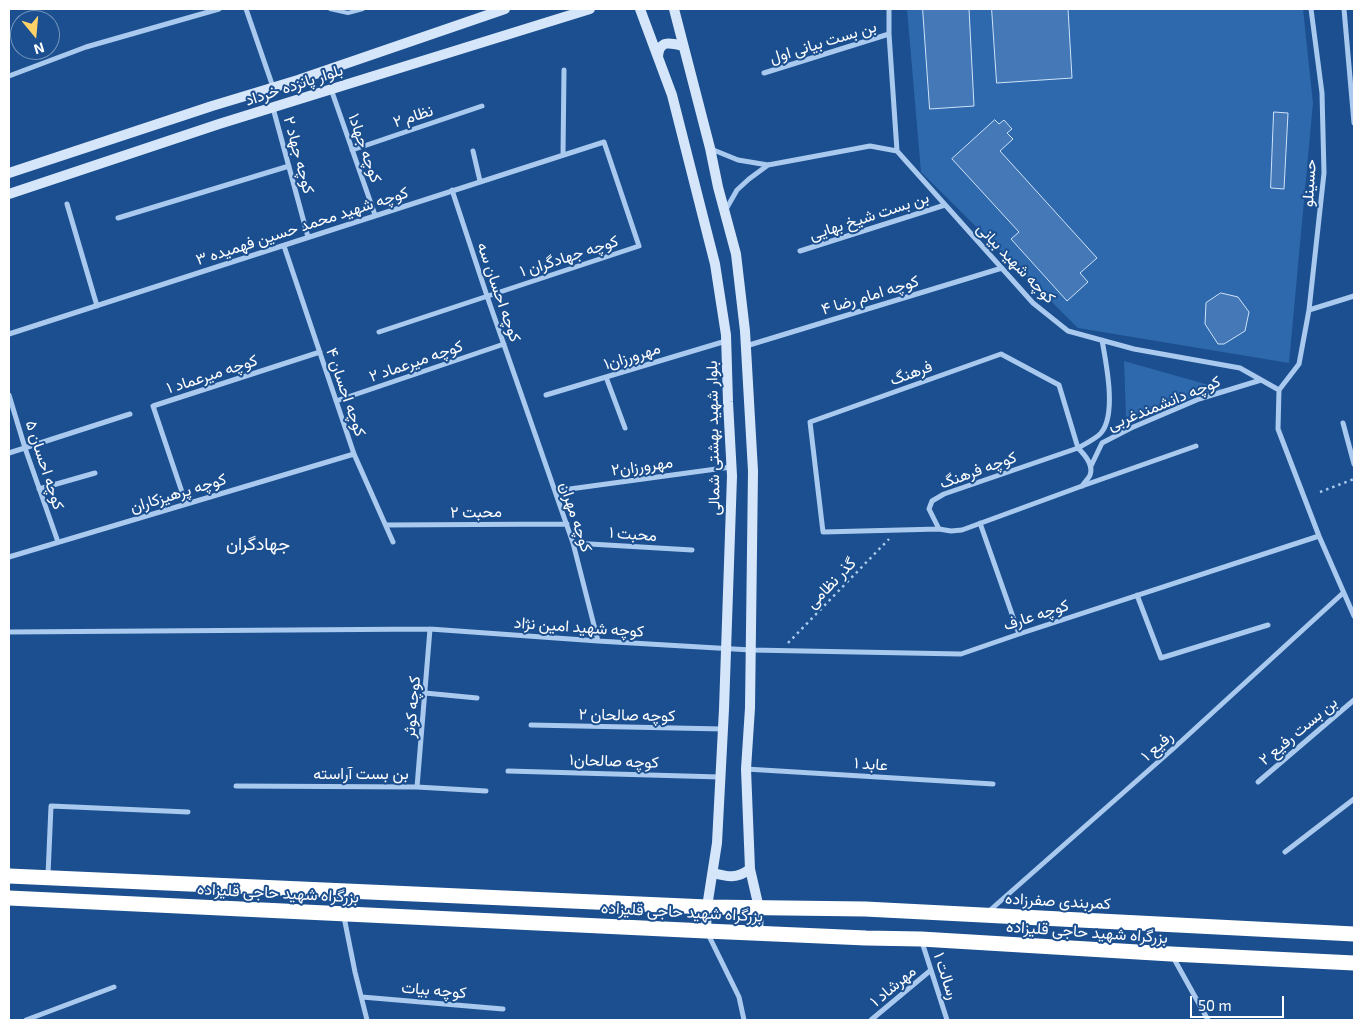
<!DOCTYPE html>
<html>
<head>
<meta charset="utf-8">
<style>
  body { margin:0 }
  #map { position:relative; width:1363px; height:1029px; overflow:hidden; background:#1b4f8f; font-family:"Exo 2",sans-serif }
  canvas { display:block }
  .frame { position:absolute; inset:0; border:10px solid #fff; pointer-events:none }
  .north { position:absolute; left:10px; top:10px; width:50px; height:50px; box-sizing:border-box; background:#1b4f8f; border:1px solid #7695bc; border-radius:50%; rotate:163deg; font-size:14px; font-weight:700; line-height:20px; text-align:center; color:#fff }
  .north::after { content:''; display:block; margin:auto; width:18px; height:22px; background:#ffd166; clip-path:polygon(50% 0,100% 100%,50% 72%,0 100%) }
  .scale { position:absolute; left:1190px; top:996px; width:94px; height:22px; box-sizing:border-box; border:2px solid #fff; border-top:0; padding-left:6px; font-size:15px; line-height:18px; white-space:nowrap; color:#fff; -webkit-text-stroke:4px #1b4f8f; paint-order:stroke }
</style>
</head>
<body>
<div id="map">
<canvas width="1363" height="1029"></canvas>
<div class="frame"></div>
<div class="north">N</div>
<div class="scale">50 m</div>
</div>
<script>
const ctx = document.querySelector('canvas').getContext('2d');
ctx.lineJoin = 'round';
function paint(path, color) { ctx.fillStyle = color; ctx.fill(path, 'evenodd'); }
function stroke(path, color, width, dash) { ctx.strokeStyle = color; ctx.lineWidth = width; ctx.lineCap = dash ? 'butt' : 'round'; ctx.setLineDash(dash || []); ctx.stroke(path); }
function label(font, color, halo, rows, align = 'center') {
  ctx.font = font + ' "Exo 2",Vazirmatn,sans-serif'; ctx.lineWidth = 4; ctx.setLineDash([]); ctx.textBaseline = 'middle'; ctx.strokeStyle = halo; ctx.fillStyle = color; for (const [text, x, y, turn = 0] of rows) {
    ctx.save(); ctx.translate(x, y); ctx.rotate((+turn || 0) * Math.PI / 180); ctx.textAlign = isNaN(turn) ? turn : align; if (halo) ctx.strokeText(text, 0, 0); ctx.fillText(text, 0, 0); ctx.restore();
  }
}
paint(new Path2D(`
  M907,9H1303L1313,103L1289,363L1078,328L921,172Z
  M1124,361L1223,389L1126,417Z`), '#2e69ad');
const building = new Path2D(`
  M923,9H969L974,106L930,109Z
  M992,9H1068L1072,78L997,83Z
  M1274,112L1288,113L1284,189L1271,188Z
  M995,120L999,124L1004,120L1012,129L1007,133L1013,139L1000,151L1097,258L1080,273L1088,282L1067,301L1011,239L1019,232L952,159Z
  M1221,293L1238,297L1249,312L1245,331L1224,344H1218L1205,324L1206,303Z`);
paint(building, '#4478b7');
stroke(building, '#cfe3fa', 1);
stroke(new Path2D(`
  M1320,492L1354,479
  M788,643L889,539`), '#a9c9ee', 2.5, [2.5, 4]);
stroke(new Path2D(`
  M330,9L348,13L363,9`), '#a9c9ee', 4);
stroke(new Path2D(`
  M246,9L273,87
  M889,9V34L897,151L1033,303L1068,331L1134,349L1240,368L1279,390
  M1311,9L1322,93L1324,173L1309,310L1354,296
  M1344,9L1354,123
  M764,73L889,34
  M9,76L86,47L219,9
  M331,89L375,215
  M273,108L308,237
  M711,149L738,160L768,165L870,146L897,151
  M352,150L482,106
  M473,151L480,181
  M563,155L564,70
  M452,190L487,296L573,543L598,641
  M67,204L97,306
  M725,211L737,190L749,179L768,165
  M118,218L289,166
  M284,246L354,454L393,542
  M800,251L945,205
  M1309,310L1299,364L1279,390L1278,429L1319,536L1354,616
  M9,334C207,271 405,205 604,142L639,246L379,332
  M746,346L1002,268
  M606,377L625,428
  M9,395L25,448L58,542
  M546,395L726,341
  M336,401L504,344
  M1343,423L1354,464
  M9,453L130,414
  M1091,466L1102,443L1131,428L1199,399L1261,380
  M1082,486C1084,483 1089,478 1090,475C1094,465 1085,455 1078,448L944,494L932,501L929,509L939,529L951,531L962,530L1082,486L1196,446
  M39,489L95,473
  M555,491L731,467
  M186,504L153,406L320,352
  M980,523L1019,634
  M386,525L567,524
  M939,529L823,532L810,422L1001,354L1059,385L1078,448C1085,444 1097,438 1101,433C1117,414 1106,363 1102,340
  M573,543L692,550
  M9,557L354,454
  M1137,595L1161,658L1268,625
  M9,632L430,629L598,641L751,650L961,654L1019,634L1319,536
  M425,693L477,698
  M531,725L723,729
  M746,769L993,784
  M508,771L720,777
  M1258,782L1354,700
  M236,786L417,787L486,791
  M417,787L430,629
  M1285,852L1354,799
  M48,875L51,806L188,812
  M988,912L1175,747L1343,593
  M344,917L355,972L367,1020
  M708,934L739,997L744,1020
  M922,942L947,1020
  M1173,957L1208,1020
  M362,997L503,1009
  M26,1020L114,987
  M871,1020L931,970`), '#a9c9ee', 5);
stroke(new Path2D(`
  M640,9L672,95L715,264L726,335L728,402L732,476L724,709L717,843L707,907L706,931
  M674,9L710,148L718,187L736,254L745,331L753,471L750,708L746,769L750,869L759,908L758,933
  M658,57C659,39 671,43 683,46
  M9,173L212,106L298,80L505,9
  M9,194L219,124L590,9
  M713,873C728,877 737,879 750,869`), '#d6e6fa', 10);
stroke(new Path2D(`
  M9,876L707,907L865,909L1354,934
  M9,898L706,931L866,938L921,939L1171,954L1354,963`), '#fff', 15);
label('16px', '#fff', '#1b4f8f', [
  ["بن بست بیانی اول",823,42,-17],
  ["بلوار پانزده خرداد",294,85,-18],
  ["نظام ۲",413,116,-18],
  ["کوچه جهاد۱",365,148,71],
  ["کوچه جهاد ۲",299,155,75],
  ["حسینلو",1309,183,-86],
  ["بن بست شیخ بهایی",869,216,-18],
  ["کوچه شهید محمد حسین فهمیده ۳",302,226,-18],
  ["کوچه جهادگران ۱",569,256,-18],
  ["کوچه شهید بیانی",1016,263,46],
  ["کوچه احسان سه",499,292,71],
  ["کوچه امام رضا ۴",870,295,-17],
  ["مهرورزان۱",632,356,-17],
  ["کوچه میرعماد ۲",416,361,-19],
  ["فرهنگ",911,373,-20],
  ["کوچه میرعماد ۱",212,374,-18],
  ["کوچه احسان ۴",346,392,71],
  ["کوچه دانشمندغربی",1164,403,-22],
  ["بلوار شهید بهشتی شمالی",713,438,-91],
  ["کوچه احسان ۵",45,465,72],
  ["مهرورزان۲",642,466,-8],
  ["کوچه فرهنگ",978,470,-20],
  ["کوچه پرهیزکاران",178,493,-17],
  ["محبت ۲",476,512,-1],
  ["کوچه مهران",576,517,72],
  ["محبت ۱",633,534,4],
  ["گذر نظامی",831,583,-46],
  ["کوچه عارف",1036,615,-18],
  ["کوچه شهید امین نژاد",579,627,4],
  ["کوچه کوثر",412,707,-85],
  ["کوچه صالحان ۲",627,715,1],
  ["بن بست رفیع ۲",1298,731,-40],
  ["رفیع ۱",1157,746,-42],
  ["کوچه صالحان۱",614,761,2],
  ["عابد ۱",871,764,4],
  ["بن بست آراسته",361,774],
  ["بزرگراه شهید حاجی قلیزاده",278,893,3],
  ["کمربندی صفرزاده",1058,901,3],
  ["بزرگراه شهید حاجی قلیزاده",682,912,3],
  ["بزرگراه شهید حاجی قلیزاده",1087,932,4],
  ["رسالت ۱",946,976,72],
  ["مهرشاد ۱",893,986,-40],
  ["کوچه بیات",434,990,5]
]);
label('18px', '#fff', '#1b4f8f', [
  ["جهادگران",258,544]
]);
</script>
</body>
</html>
